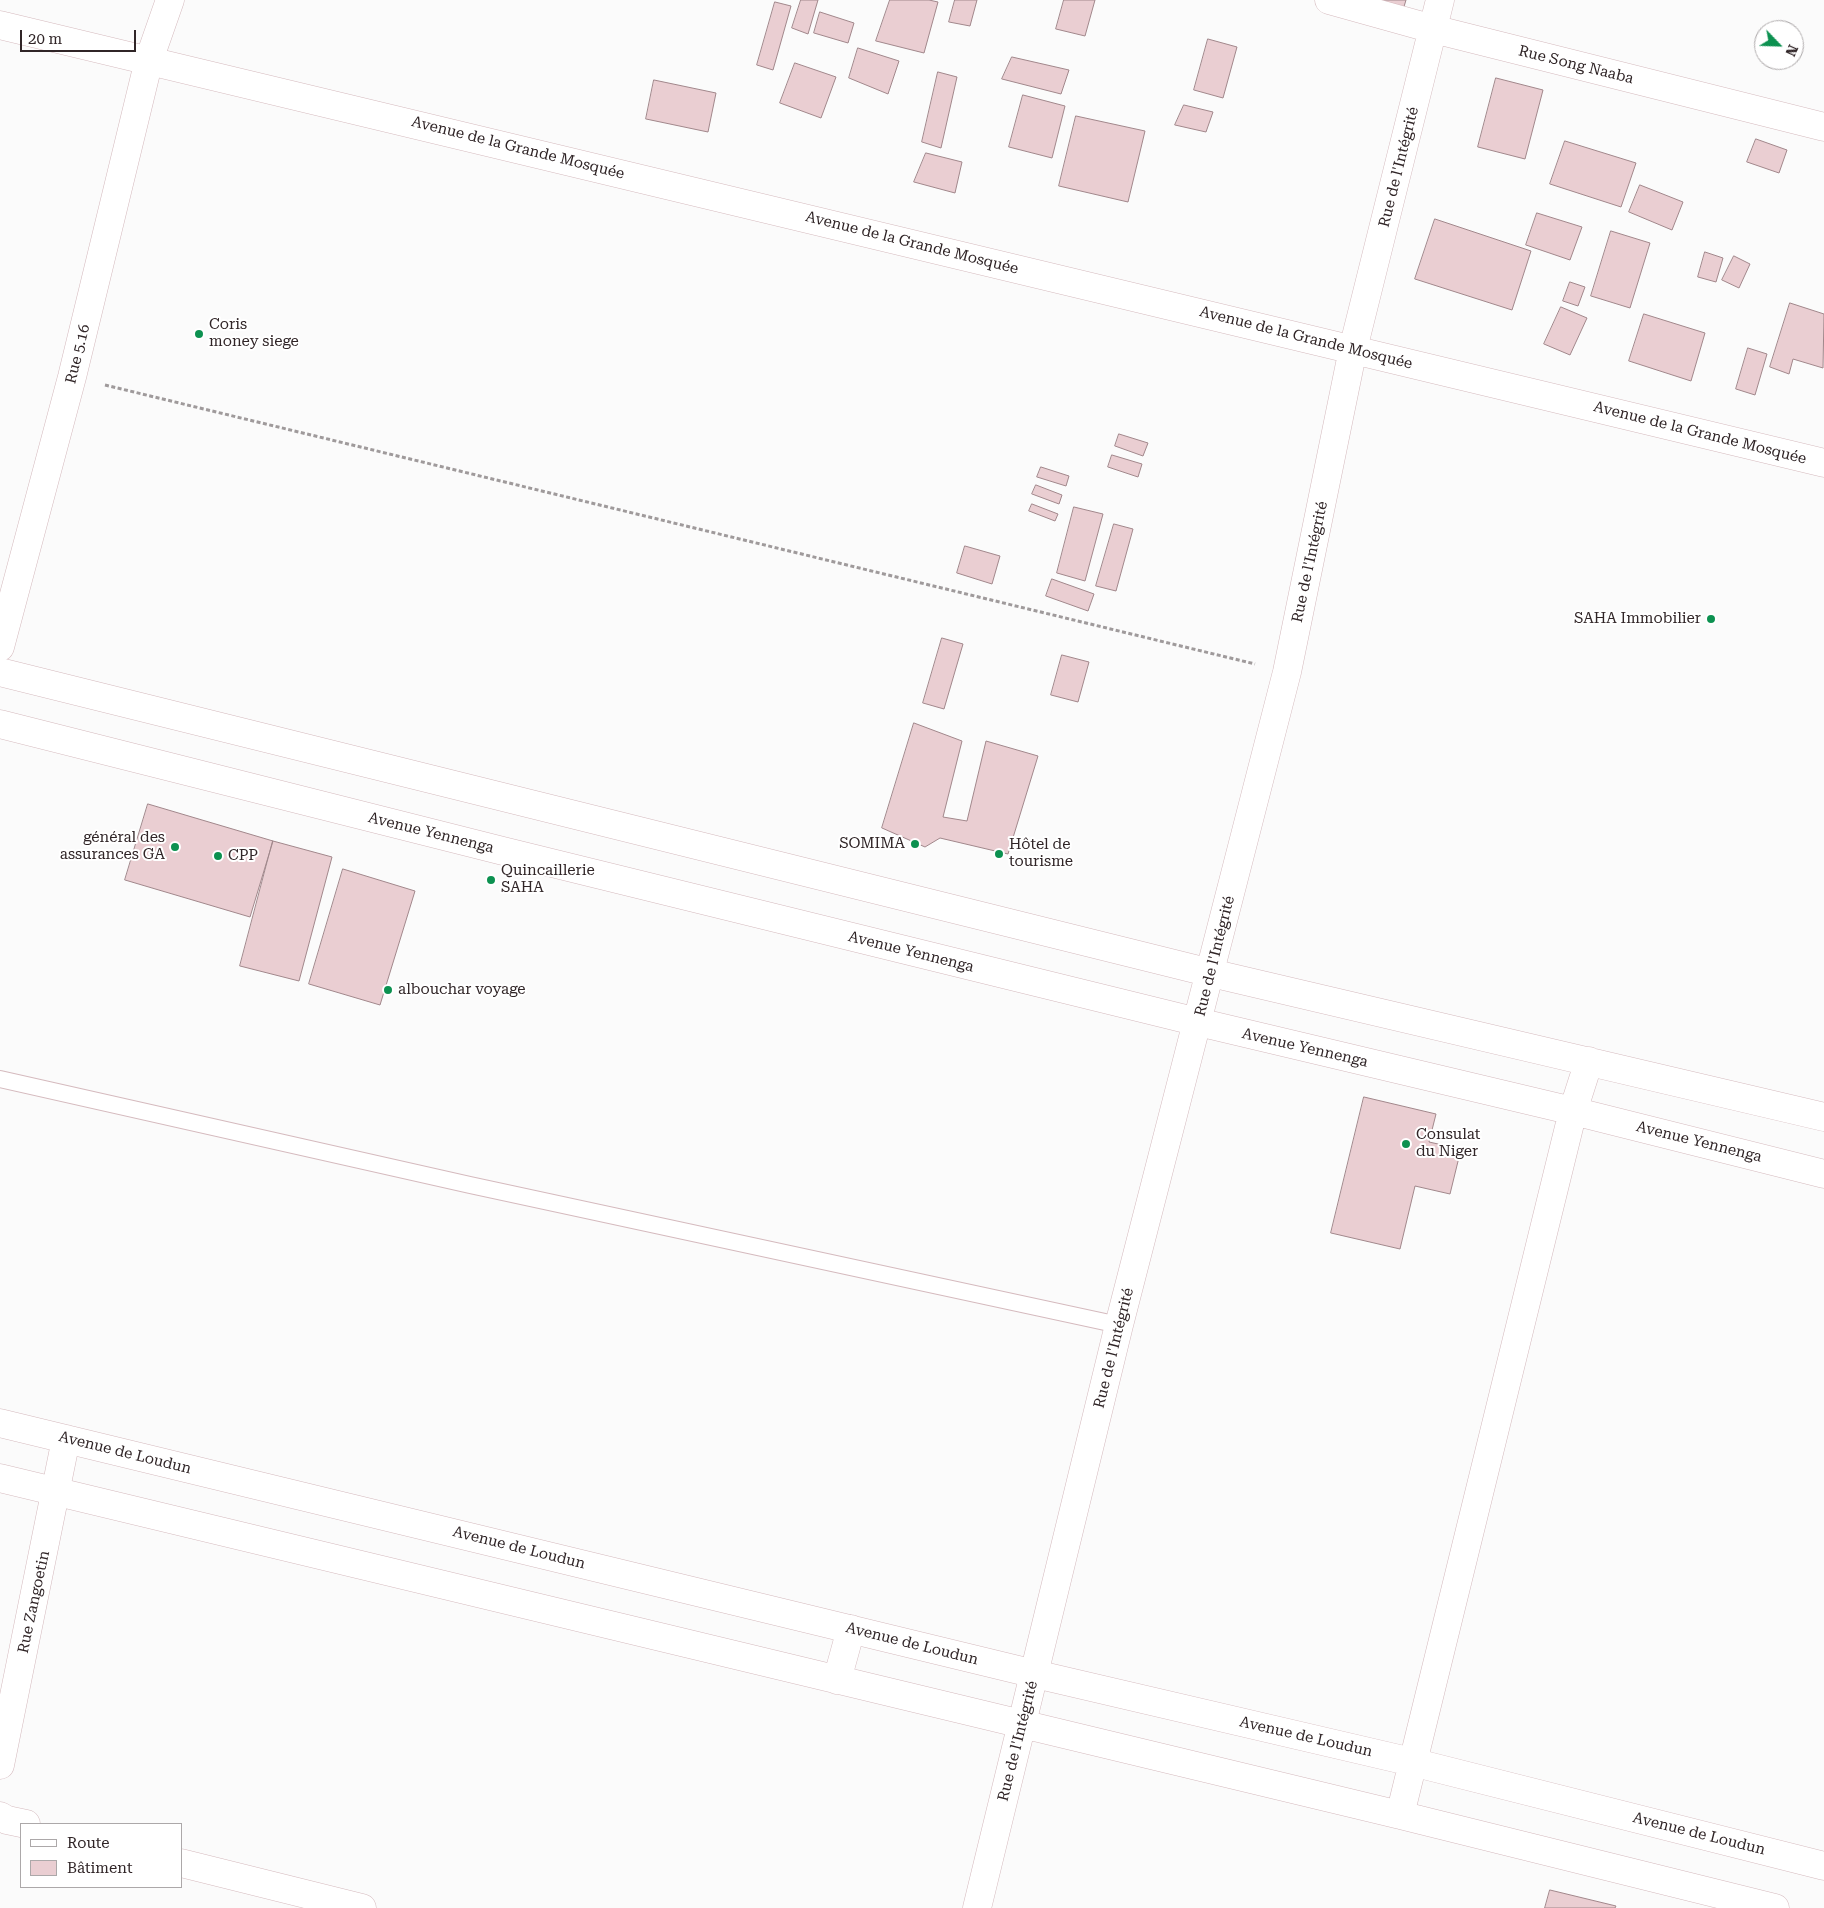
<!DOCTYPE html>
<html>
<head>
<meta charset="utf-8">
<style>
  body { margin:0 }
  #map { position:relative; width:1824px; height:1908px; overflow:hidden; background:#fbfbfb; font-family:"Roboto Serif",serif }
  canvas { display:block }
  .legend { position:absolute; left:20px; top:1823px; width:162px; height:65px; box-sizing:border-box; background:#fff; border:1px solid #aca8a9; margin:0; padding:6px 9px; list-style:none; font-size:15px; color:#302527 }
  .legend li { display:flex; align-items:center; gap:10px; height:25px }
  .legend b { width:25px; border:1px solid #aca8a9 }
  .north { position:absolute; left:1754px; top:20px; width:50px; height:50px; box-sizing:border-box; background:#fff; border:1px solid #aca8a9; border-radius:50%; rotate:114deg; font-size:14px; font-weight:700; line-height:20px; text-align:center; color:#302527 }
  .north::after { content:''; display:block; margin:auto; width:18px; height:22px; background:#0c9150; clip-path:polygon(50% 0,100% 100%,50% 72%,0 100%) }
  .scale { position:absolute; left:20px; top:30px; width:116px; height:22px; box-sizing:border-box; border:2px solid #302527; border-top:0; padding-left:6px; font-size:15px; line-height:18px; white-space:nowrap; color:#302527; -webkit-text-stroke:4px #fff; paint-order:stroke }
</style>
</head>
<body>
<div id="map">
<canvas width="1824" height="1908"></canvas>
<ul class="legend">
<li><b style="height:6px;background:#fff"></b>Route</li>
<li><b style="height:14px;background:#eaced2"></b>Bâtiment</li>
</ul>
<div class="north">N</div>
<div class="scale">20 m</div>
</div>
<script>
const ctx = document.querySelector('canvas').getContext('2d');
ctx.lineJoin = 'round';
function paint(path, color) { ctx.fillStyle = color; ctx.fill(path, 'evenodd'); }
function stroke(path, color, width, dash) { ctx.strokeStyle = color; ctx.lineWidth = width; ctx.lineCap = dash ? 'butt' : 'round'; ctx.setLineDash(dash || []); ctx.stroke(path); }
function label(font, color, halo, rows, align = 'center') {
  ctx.font = font + ' "Roboto Serif",serif'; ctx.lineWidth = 4; ctx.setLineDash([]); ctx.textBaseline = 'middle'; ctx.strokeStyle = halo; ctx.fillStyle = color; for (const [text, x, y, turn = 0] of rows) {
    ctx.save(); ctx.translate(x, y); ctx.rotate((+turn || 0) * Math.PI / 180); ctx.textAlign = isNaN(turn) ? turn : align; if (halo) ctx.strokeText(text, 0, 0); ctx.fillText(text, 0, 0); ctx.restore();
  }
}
const building = new Path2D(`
  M801,0H818L808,34L792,28Z
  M890,0H929L938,2L924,53L876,41Z
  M955,0H977L970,26L949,22Z
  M1064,0H1095L1085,36L1056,29Z
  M1368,0H1406L1403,10Z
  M775,2L791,6L773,70L757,65Z
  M820,12L854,23L848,43L814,33Z
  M1208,39L1237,47L1223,98L1194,90Z
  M858,48L899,61L888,94L849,78Z
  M1012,57L1069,70L1061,94L1002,79Z
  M795,63L836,77L821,118L780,103Z
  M938,72L957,77L941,148L922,142Z
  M1496,78L1543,90L1525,159L1478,147Z
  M654,80L716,93L708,132L646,119Z
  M1023,95L1065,106L1052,158L1009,147Z
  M1184,105L1213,112L1206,132L1175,125Z
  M1076,116L1145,131L1128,202L1059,186Z
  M1756,139L1787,150L1779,173L1747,162Z
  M1565,141L1636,163L1621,207L1550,184Z
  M926,153L962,162L955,193L914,182Z
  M1640,185L1683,202L1672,230L1629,212Z
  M1537,213L1582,227L1570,260L1526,245Z
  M1435,219L1531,251L1512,310L1415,279Z
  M1611,231L1650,243L1630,308L1591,296Z
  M1705,252L1723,258L1716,282L1698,277Z
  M1734,256L1750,264L1739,288L1722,280Z
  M1570,282L1585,287L1578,306L1563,301Z
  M1790,303L1824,314L1823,368L1793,359L1789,374L1770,367Z
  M1561,307L1587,318L1570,355L1544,344Z
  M1644,314L1705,333L1691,381L1629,361Z
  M1748,348L1767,354L1755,395L1736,389Z
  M1119,434L1148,443L1143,456L1115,446Z
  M1112,455L1142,464L1138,477L1108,467Z
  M1041,467L1069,476L1066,486L1037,477Z
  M1036,485L1062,495L1059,504L1032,494Z
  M1032,504L1058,514L1055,521L1029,511Z
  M1074,507L1103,514L1085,581L1057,573Z
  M1114,524L1133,529L1116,591L1096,586Z
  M965,546L1000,556L992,584L957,573Z
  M1052,579L1094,594L1088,611L1046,596Z
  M942,638L963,644L944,709L923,703Z
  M1062,655L1089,662L1078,702L1051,695Z
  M914,723L962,741L943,817L967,821L986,741L1038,756L1008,854L940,838L925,847L882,828Z
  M148,804L273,841L250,917L125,880Z
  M273,841L332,857L299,981L240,966Z
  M343,869L415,891L380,1005L309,984Z
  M1364,1097L1436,1114L1429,1142L1461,1149L1450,1194L1415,1186L1400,1249L1331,1233Z
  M1550,1890L1616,1906L1615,1908H1545Z`);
paint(building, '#eaced2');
stroke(building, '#a1878b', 1);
const service = new Path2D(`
  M0,1079L470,1185L1119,1325`);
const minor = new Path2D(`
  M1329,0L1433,29L1824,127
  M0,25L1824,463
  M0,672L1211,973L1824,1117
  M0,724L503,851L1198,1022L1573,1111L1824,1174
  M0,1423L1035,1674L1412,1762L1824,1866
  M0,1478L1400,1815L1775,1908
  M837,1680L851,1629
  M0,1765L66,1439
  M1400,1815L1573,1111L1589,1061
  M0,1816L7,1820L26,1824
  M181,1863L362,1908
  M977,1908L1119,1325L1287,672L1353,349L1440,0`);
const secondary = new Path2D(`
  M0,647L72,377L149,60L170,0`);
stroke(service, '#d5babe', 18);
stroke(minor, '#d5babe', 29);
stroke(secondary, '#d5babe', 29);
stroke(new Path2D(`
  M105,385L1255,664`), '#9f9a9b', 3, [4, 2.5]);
stroke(service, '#fff', 16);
stroke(minor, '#fff', 28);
stroke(secondary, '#fff', 28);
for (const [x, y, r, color] of [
  [199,334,5,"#0c9150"],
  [1711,619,5,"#0c9150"],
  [915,844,5,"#0c9150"],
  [175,847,5,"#0c9150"],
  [999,854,5,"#0c9150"],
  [218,856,5,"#0c9150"],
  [491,880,5,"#0c9150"],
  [388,990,5,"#0c9150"],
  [1406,1144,5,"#0c9150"]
]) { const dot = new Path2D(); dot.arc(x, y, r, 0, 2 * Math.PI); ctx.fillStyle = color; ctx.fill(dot); stroke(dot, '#fff', 2); }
label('15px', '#302527', '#fff', [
  ["Rue Song Naaba",1576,65,14],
  ["Avenue de la Grande Mosquée",518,148,14],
  ["Rue de l'Intégrité",1399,167,-76],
  ["Avenue de la Grande Mosquée",912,243,14],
  ["Avenue de la Grande Mosquée",1306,338,14],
  ["Rue 5.16",78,354,-76],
  ["Avenue de la Grande Mosquée",1700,433,14],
  ["Rue de l'Intégrité",1310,562,-78],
  ["Avenue Yennenga",431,833,14],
  ["Avenue Yennenga",911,952,14],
  ["Rue de l'Intégrité",1215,956,-76],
  ["Avenue Yennenga",1305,1048,13],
  ["Avenue Yennenga",1699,1142,14],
  ["Rue de l'Intégrité",1114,1348,-76],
  ["Avenue de Loudun",125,1453,14],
  ["Avenue de Loudun",519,1548,14],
  ["Rue Zangoetin",34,1602,-78],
  ["Avenue de Loudun",912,1644,14],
  ["Avenue de Loudun",1306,1737,13],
  ["Rue de l'Intégrité",1018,1741,-76],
  ["Avenue de Loudun",1699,1834,14]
]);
label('15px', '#302527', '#fff', [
  ["Coris",209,325],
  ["money siege",209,342],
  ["SAHA Immobilier",1701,619,"right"],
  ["général des",165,838,"right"],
  ["assurances GA",165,855,"right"],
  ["SOMIMA",905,844,"right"],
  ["Hôtel de",1009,845],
  ["tourisme",1009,862],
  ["CPP",228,856],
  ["Quincaillerie",501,871],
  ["SAHA",501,888],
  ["albouchar voyage",398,990],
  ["Consulat",1416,1135],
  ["du Niger",1416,1152]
], 'left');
</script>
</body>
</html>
